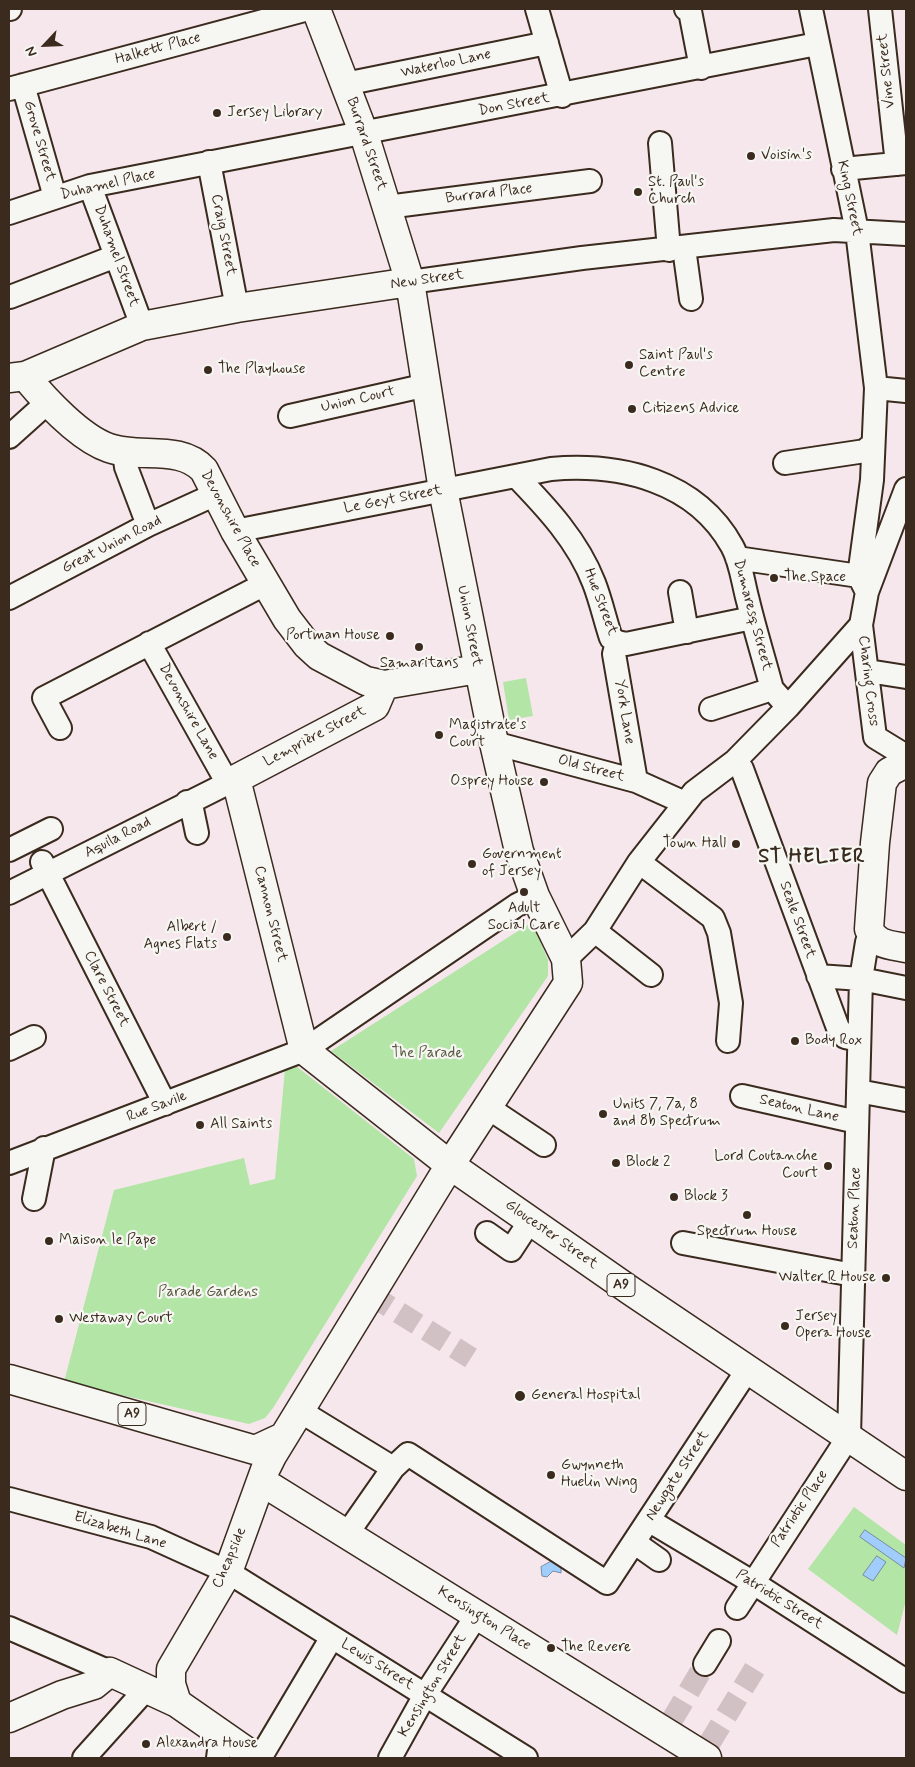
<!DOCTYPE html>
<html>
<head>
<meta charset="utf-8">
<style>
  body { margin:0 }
  #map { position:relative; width:915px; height:1767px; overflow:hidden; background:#f6e7ed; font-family:Mynerve,sans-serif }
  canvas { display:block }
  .frame { position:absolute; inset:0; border:10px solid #3b2a1e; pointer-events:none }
  .north { position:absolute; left:20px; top:20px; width:50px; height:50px; -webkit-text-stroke:4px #f6f6f2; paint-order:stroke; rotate:245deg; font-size:14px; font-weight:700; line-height:20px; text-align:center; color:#3b2a1e }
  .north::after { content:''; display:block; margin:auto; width:18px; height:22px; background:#3b2a1e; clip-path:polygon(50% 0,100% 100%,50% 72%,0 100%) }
</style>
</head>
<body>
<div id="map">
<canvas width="915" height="1767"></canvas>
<div class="frame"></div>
<div class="north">N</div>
</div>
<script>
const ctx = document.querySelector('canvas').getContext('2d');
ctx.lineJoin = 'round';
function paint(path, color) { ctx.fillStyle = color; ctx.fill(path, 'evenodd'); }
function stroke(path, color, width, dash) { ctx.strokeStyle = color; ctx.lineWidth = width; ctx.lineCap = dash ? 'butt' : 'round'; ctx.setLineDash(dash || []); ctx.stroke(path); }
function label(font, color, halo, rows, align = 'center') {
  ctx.font = font + ' Mynerve,sans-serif'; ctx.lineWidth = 4.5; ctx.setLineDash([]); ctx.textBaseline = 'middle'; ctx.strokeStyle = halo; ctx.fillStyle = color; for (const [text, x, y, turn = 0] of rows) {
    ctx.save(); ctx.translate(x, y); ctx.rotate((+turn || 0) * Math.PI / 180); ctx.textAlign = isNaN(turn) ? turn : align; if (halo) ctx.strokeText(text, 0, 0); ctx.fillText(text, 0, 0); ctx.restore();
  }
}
paint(new Path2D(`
  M526,678L533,716L509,720L503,682Z
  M532,922L548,960V976L439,1133L331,1051Z
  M296,1066L414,1159L417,1176L273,1408L265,1418L249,1424L64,1382L114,1190L244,1158L250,1185L275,1179L285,1069Z
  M854,1507L906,1545V1600L897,1635L808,1569Z`), '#b2e5a6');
const water = new Path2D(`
  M865,1530L906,1558L904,1568L860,1537Z
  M877,1556L886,1562L873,1581L863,1575Z
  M552,1561L561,1565V1573L553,1571L547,1577L542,1576L541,1567Z`);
paint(water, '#a0cdfb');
stroke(water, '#788ca3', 1);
stroke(new Path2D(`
  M371,1295L471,1358
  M672,1720L705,1664
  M709,1744L757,1665`), '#d1c1c4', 22, [22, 11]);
const minor = new Path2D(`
  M9,9H10
  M537,9L562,96
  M686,9L690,11L701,68
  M811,9L857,231L876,388L872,480L859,576L867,592
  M880,9L897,164
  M345,84L547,43
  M23,85L55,197
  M9,89L308,9
  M660,143L669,250
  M209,162L237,308
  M843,169L906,163
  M90,186L142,326
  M387,207L590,181
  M9,213L90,186L817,44
  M684,248L691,299
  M410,282L582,258L834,230L906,234
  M10,297L116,256
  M876,388L906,391
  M290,416L427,385
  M9,437L48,402
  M124,452L126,467L148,525
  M785,463L865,451L868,448H873
  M516,476C546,507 578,541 594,583C601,601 605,620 611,638L617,642L626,644L752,618
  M906,489L867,592L861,625L875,737L906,756
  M235,531L551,469C621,463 696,481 732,546C741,562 743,583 748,601C755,630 764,659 772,689L788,707
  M737,558L859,576
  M680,592L687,632
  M9,598L148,525L216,494
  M617,642L614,654L636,781
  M149,643L227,782
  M868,671L906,677
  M711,709L772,689
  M60,728L44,698L265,584
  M494,743L636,781L685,803
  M735,761L742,769L838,1028L845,1037L859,1040
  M187,802L192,809L197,833
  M9,850L51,829
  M42,862L165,1104
  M639,862L713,918L719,933L731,1003L728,1041
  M9,893L236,779
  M595,931L651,975
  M566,959L595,931L639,862L694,792L735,761L788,707L861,625
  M818,976L861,979L906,988
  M9,1049L34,1037
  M858,1091L906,1100
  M742,1096L857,1122
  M487,1107L544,1145
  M9,1163L304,1050L517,905L535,896
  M34,1199L44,1148
  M487,1233L511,1250L530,1221
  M683,1243L853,1275
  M300,1411L393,1468
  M9,1499L151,1537L228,1572L526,1758
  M650,1521L752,1582L906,1681
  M347,1534L393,1468L408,1454L607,1583L748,1369
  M635,1543L659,1560
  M737,1608L849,1436L861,979L867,942L873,938
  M9,1628L110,1672
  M705,1664L719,1641
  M84,1758L147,1688
  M218,1758L221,1735
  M260,1758L332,1637
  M390,1758L425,1695L477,1615`);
const major = new Path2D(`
  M25,376C45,400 80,438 109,448C140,459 180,444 204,470L235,531L287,619L307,645L319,656L366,681L384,685L478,669
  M9,378L25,376L142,326L237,308L410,282
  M384,685L375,706L236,779L304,1050L450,1165L631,1291L906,1476
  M906,763L889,772L882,783L875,843L869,929C875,945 891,945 906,948
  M9,1379L255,1450L283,1437
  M261,1481L707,1758
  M177,1703L171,1684V1669L228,1572L265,1470L272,1456L450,1165L568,983L566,959L535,896L519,851L494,743L443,490L410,282L364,134L316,9
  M9,1718L62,1695L94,1685L110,1672L177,1703L256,1758`);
stroke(minor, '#3b2a1e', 26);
stroke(major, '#3b2a1e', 31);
stroke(minor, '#f6f6f2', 22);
stroke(major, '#f6f6f2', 28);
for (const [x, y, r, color] of [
  [217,113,5,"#3b2a1e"],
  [751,156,5,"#3b2a1e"],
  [638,192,5,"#3b2a1e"],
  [629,365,5,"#3b2a1e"],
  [208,370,5,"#3b2a1e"],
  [632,409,5,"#3b2a1e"],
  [774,578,5,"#3b2a1e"],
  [390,636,5,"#3b2a1e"],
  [419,647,5,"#3b2a1e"],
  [439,735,5,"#3b2a1e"],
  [544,782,5,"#3b2a1e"],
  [736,844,5,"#3b2a1e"],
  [472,864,5,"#3b2a1e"],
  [524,892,5,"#3b2a1e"],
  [227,937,5,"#3b2a1e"],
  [795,1041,5,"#3b2a1e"],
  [603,1114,5,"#3b2a1e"],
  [200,1125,5,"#3b2a1e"],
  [616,1163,5,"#3b2a1e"],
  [828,1166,5,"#3b2a1e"],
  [674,1197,5,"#3b2a1e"],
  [747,1215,5,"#3b2a1e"],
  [49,1241,5,"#3b2a1e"],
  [886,1278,5,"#3b2a1e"],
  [59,1319,5,"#3b2a1e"],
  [785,1326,5,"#3b2a1e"],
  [520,1396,6,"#3b2a1e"],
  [551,1475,5,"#3b2a1e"],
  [551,1648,5,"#3b2a1e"],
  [146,1744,5,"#3b2a1e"]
]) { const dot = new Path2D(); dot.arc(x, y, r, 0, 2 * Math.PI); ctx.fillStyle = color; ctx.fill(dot); stroke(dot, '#f6f6f2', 2); }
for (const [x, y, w] of [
  [621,1285,28],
  [132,1414,28]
]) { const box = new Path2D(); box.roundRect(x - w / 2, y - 11.5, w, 23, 4); ctx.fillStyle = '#f6f6f2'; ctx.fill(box); stroke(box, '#3b2a1e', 1); }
label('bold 14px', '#3b2a1e', null, [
  ["A9",621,1285],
  ["A9",132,1414]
]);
label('15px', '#3b2a1e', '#f6f6f2', [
  ["Halkett Place",158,49,-15],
  ["Waterloo Lane",446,64,-12],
  ["Vine Street",887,71,-96],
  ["Don Street",514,105,-11],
  ["Grove Street",39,141,74],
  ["Burrard Street",366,144,71],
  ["Duhamel Place",108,185,-13],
  ["Burrard Place",489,194,-7],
  ["King Street",849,198,78],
  ["Craig Street",223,235,79],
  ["Duhamel Street",116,256,70],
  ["New Street",427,280,-8],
  ["Union Court",358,400,-13],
  ["Le Geyt Street",393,500,-11],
  ["Devonshire Place",230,519,61],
  ["Great Union Road",112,545,-27],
  ["Hue Street",600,602,69],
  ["Dumaresq Street",752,615,75],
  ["Union Street",469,626,79],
  ["Charing Cross",868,681,83],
  ["Devonshire Lane",188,712,61],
  ["York Lane",624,712,81],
  ["Lemprière Street",315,737,-28],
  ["Old Street",591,769,15],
  ["Aquila Road",118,838,-27],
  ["Cannon Street",270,914,76],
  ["Seale Street",797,920,70],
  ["Clare Street",106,989,63],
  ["Rue Savile",157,1107,-21],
  ["Seaton Lane",799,1109,13],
  ["Seaton Place",855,1208,-88],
  ["Gloucester Street",551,1235,35],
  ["Newgate Street",678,1476,-57],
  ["Patriotic Place",800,1509,-56],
  ["Elizabeth Lane",120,1531,17],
  ["Cheapside",230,1558,-67],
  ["Patriotic Street",779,1600,32],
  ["Kensington Place",484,1619,32],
  ["Lewis Street",377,1665,32],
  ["Kensington Street",433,1686,-59]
]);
label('15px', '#3b2a1e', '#f6f6f2', [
  ["Jersey Library",227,113],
  ["Voisin's",761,156],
  ["St. Paul's",648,183],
  ["Church",648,200],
  ["Saint Paul's",639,356],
  ["Centre",639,373],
  ["The Playhouse",218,370],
  ["Citizens Advice",642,409],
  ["The Space",784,578],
  ["Portman House",380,636,"right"],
  ["Samaritans",419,664,"center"],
  ["Magistrate's",449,726],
  ["Court",449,743],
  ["Osprey House",534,782,"right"],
  ["Town Hall",726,844,"right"],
  ["Government",482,855],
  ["of Jersey",482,872],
  ["Adult",524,909,"center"],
  ["Social Care",524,926,"center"],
  ["Albert /",217,928,"right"],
  ["Agnes Flats",217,945,"right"],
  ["Body Rox",805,1041],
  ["Units 7, 7a, 8",613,1105],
  ["and 8b Spectrum",613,1122],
  ["All Saints",210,1125],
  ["Lord Coutanche",818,1157,"right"],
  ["Court",818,1174,"right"],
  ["Block 2",626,1163],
  ["Block 3",684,1197],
  ["Spectrum House",747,1232,"center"],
  ["Maison le Pape",59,1241],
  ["Walter R House",876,1278,"right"],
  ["Jersey",795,1317],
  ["Opera House",795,1334],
  ["Westaway Court",69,1319],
  ["General Hospital",531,1396],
  ["Gwynneth",561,1466],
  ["Huelin Wing",561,1483],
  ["The Revere",561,1648],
  ["Alexandra House",156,1744]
], 'left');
label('15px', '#595940', '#f6f6f2', [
  ["The Parade",427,1054],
  ["Parade Gardens",208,1293]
]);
ctx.letterSpacing = '1px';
label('bold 20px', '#3b2a1e', '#f6f6f2', [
  ["ST HELIER",812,858]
]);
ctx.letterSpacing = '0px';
</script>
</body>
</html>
